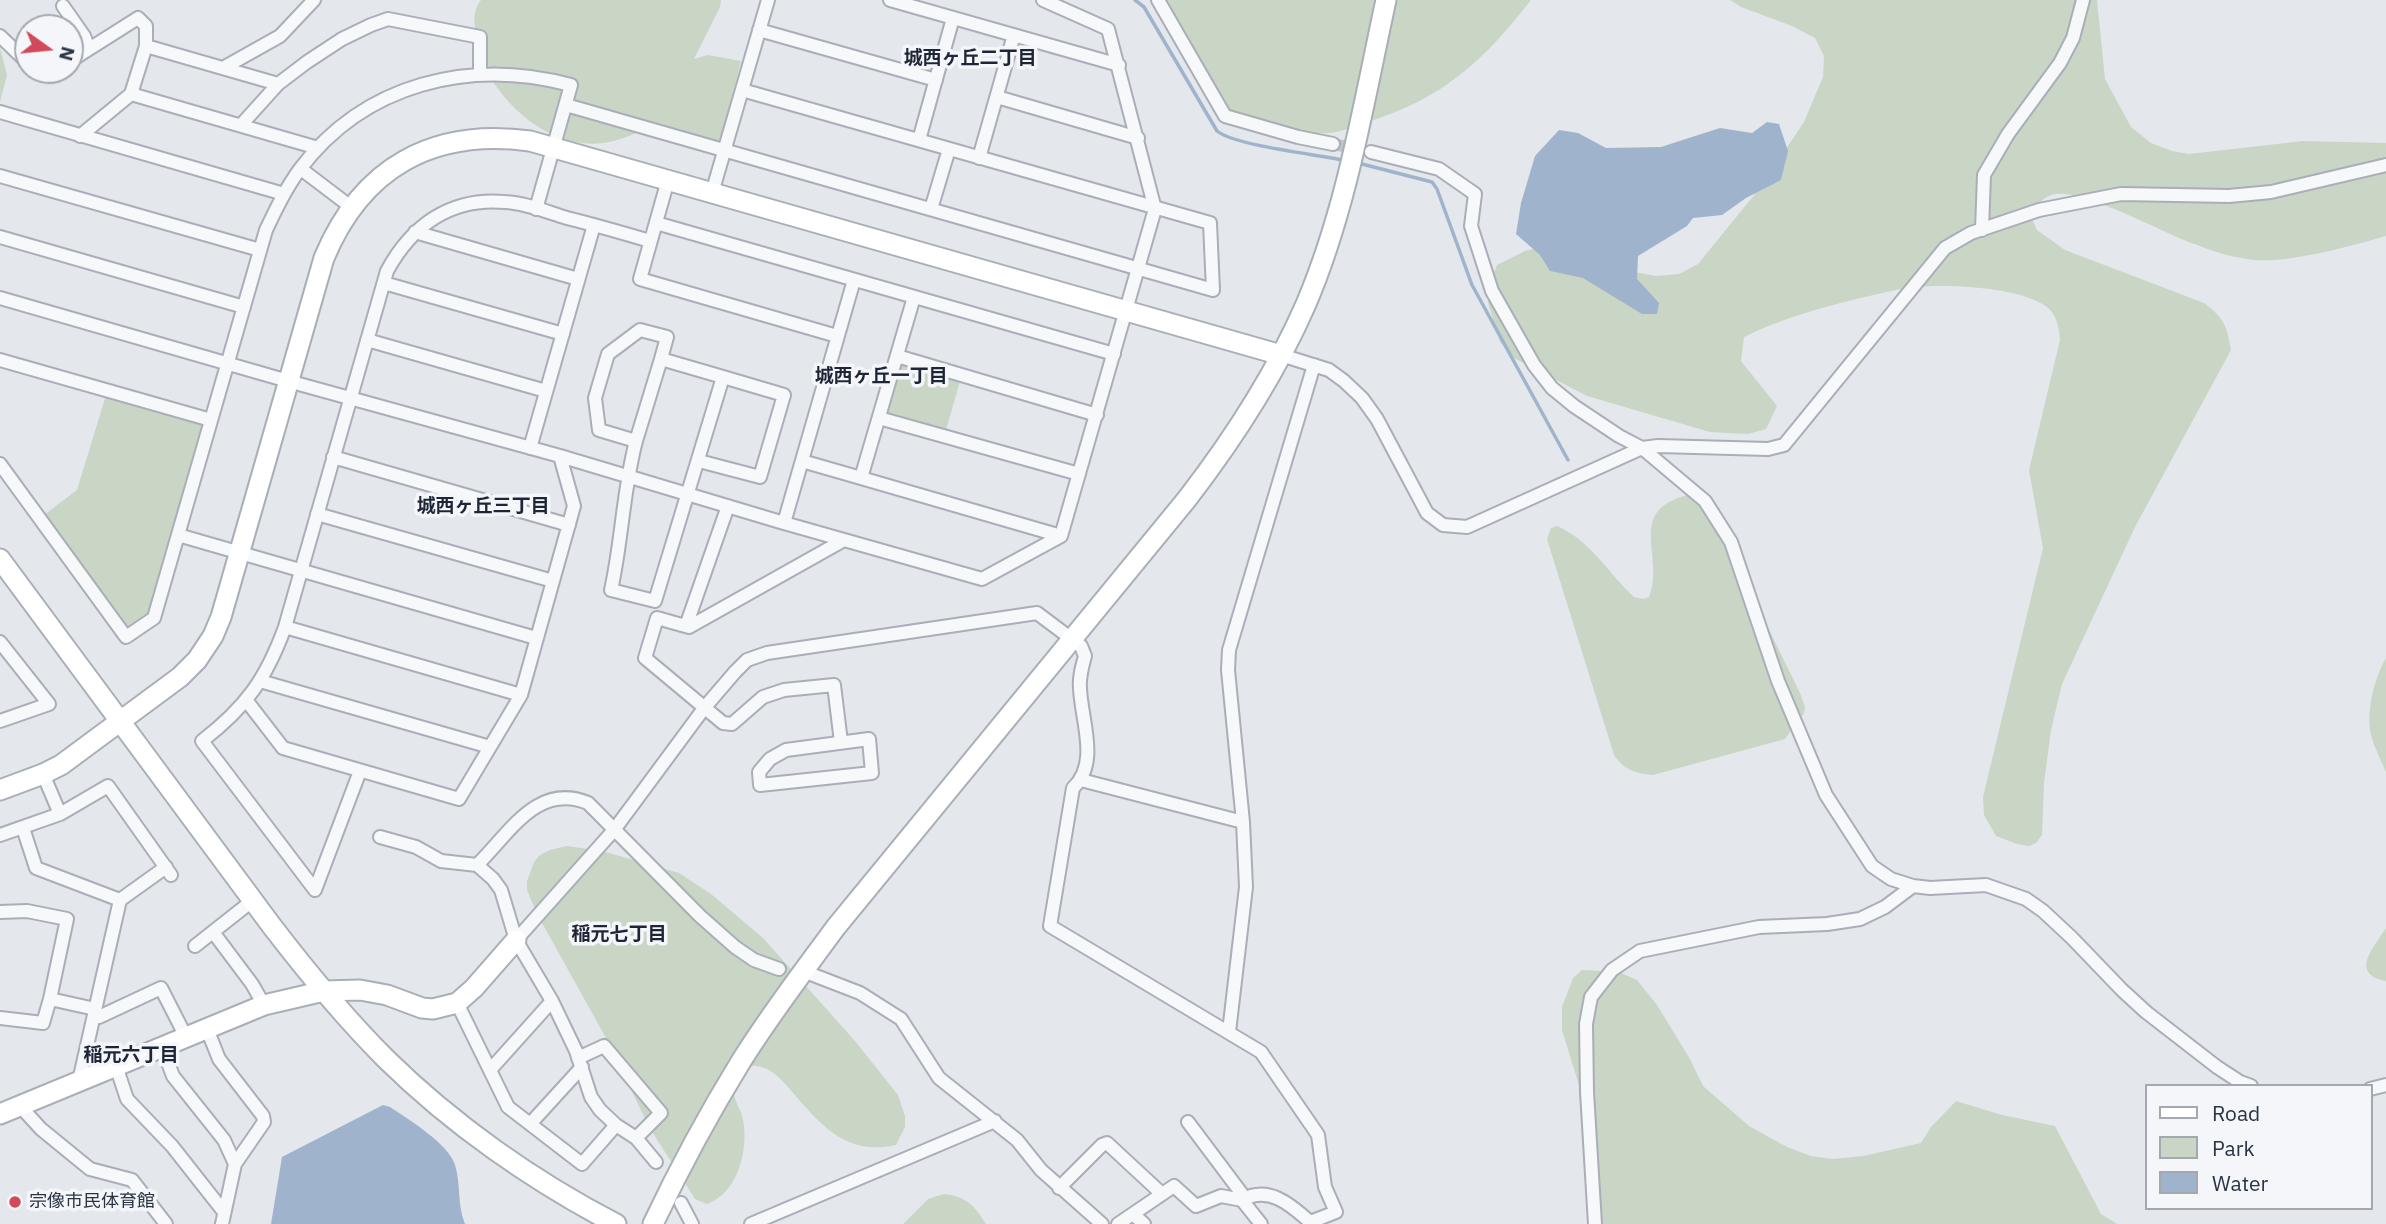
<!DOCTYPE html>
<html>
<head>
<meta charset="utf-8">
<style>
  body { margin:0 }
  #map { position:relative; width:2386px; height:1224px; overflow:hidden; background:#e4e7ec; font-family:"IBM Plex Sans",sans-serif }
  canvas { display:block }
  .legend { position:absolute; left:2145px; top:1084px; width:228px; height:126px; box-sizing:border-box; background:#f4f6f9; border:2px solid #a4a8b1; margin:0; padding:9px 12px; list-style:none; font-size:21px; color:#2b3445 }
  .legend li { display:flex; align-items:center; gap:14px; height:35px }
  .legend b { width:35px; border:2px solid #a4a8b1 }
  .north { position:absolute; left:14px; top:14px; width:70px; height:70px; box-sizing:border-box; background:#f4f6f9; border:2px solid #a4a8b1; border-radius:50%; rotate:105deg; font-size:19px; font-weight:700; line-height:28px; text-align:center; color:#2b3445 }
  .north::after { content:''; display:block; margin:auto; width:24px; height:32px; background:#d1495b; clip-path:polygon(50% 0,100% 100%,50% 72%,0 100%) }
</style>
</head>
<body>
<div id="map">
<canvas width="2386" height="1224"></canvas>
<ul class="legend">
<li><b style="height:9px;background:#fff"></b>Road</li>
<li><b style="height:19px;background:#c9d6c5"></b>Park</li>
<li><b style="height:19px;background:#9fb4cc"></b>Water</li>
</ul>
<div class="north">N</div>
</div>
<script>
const ctx = document.querySelector('canvas').getContext('2d');
ctx.lineJoin = 'round';
function paint(path, color) { ctx.fillStyle = color; ctx.fill(path, 'evenodd'); }
function stroke(path, color, width, dash) { ctx.strokeStyle = color; ctx.lineWidth = width; ctx.lineCap = dash ? 'butt' : 'round'; ctx.setLineDash(dash || []); ctx.stroke(path); }
function label(font, color, halo, rows, align = 'center') {
  ctx.font = font + ' "IBM Plex Sans","Noto Sans JP",sans-serif'; ctx.lineWidth = 7; ctx.setLineDash([]); ctx.textBaseline = 'middle'; ctx.strokeStyle = halo; ctx.fillStyle = color; for (const [text, x, y, turn = 0] of rows) {
    ctx.save(); ctx.translate(x, y); ctx.rotate((+turn || 0) * Math.PI / 180); ctx.textAlign = isNaN(turn) ? turn : align; if (halo) ctx.strokeText(text, 0, 0); ctx.fillText(text, 0, 0); ctx.restore();
  }
}
paint(new Path2D(`
  M481,0H721L720,7L694,59L708,55L741,61L721,140L718,142L655,122C646,130 637,133 626,137C572,159 518,123 490,77C485,68 483,56 480,46C475,31 470,14 481,0Z
  M1162,0H1531C1483,62 1442,99 1365,123C1354,126 1341,132 1329,133C1318,134 1308,131 1297,134L1226,112Z
  M1730,0H2097L2105,79L2131,127L2151,143L2172,151L2189,154L2303,141L2386,143V236C2351,246 2290,263 2254,260C2235,258 2214,252 2197,245C2167,235 2078,185 2051,195C2040,199 2035,209 2032,219L2037,230L2065,250L2204,303C2224,318 2227,326 2231,350L2135,527L2062,684L2051,730L2044,783L2042,835L2036,843L2029,846L2017,844L1996,836L1984,815L1983,797L2043,548L2029,470L2060,340C2059,328 2057,315 2047,307C2018,285 1931,282 1896,290C1845,301 1791,314 1744,337L1741,361L1777,406L1766,429L1748,434L1710,432L1587,396L1514,358L1500,342L1488,303V288L1497,265L1525,251L1546,246L1629,271L1656,276L1679,274L1698,264L1759,189L1804,122L1823,77L1824,56L1815,38L1792,26L1741,7Z
  M0,48L7,75L0,102Z
  M903,364L960,381L946,430L889,415L887,411L900,366Z
  M106,395L203,422L204,427L151,614L131,628H126L44,515L77,490Z
  M1688,495L1705,499L1800,693L1805,707L1804,713L1785,739L1653,775C1635,773 1624,770 1614,755L1547,539L1551,528L1557,526C1590,540 1609,574 1634,597L1643,599L1649,597C1666,557 1624,511 1688,495Z
  M2386,658V772C2381,760 2374,747 2371,735C2366,711 2374,679 2386,658Z
  M567,846L602,851L679,873L711,894L763,938L855,1041L898,1095L905,1116V1127L896,1145C843,1157 818,1121 787,1086C779,1077 769,1067 756,1066C751,1065 745,1067 740,1069C738,1075 734,1083 734,1090C733,1098 739,1107 742,1115C750,1146 739,1193 707,1204L695,1199L649,1127L606,1038L537,914L527,890V881L534,862L540,855L550,850Z
  M2386,928V981C2348,974 2375,946 2386,928Z
  M1582,970L1619,972L1637,980L1657,1005L1690,1059L1703,1086L1749,1126L1787,1147L1811,1156L1833,1159L1863,1156L1921,1143L1931,1127L1956,1101L2002,1115L2055,1126L2101,1214L2117,1224H1589L1594,1134L1562,1030V1007L1573,978Z
  M944,1194C966,1196 975,1206 986,1224H903L928,1199Z`), '#c9d6c5');
paint(new Path2D(`
  M1767,122L1779,124L1788,151L1781,180L1746,198L1722,215L1693,218L1687,226L1638,256L1637,279L1659,303L1657,314H1642L1583,278L1550,271L1540,255L1516,234L1521,203L1535,156L1559,130L1578,133L1606,148L1661,147L1720,128L1752,133Z
  M383,1105L390,1107C408,1119 449,1144 455,1165C461,1184 457,1205 465,1224H271L282,1157Z`), '#9fb4cc');
stroke(new Path2D(`
  M1135,0L1144,7L1217,131C1236,146 1315,154 1343,160
  M1358,163L1432,182L1437,189L1472,285L1568,460`), '#9fb4cc', 3.5);
stroke(new Path2D(`
  M1333,144L1371,152`), '#bfc3cb', 12, [12, 6]);
const street = new Path2D(`
  M890,0L1119,65
  M1158,0L1225,116L1298,137L1333,144
  M63,6L84,36L89,49L138,18L146,26V46
  M759,30L936,80
  M0,36L28,63
  M70,61L89,49
  M223,68L280,36L314,0
  M45,70H48
  M131,94L318,148
  M997,97L1138,138
  M566,105L1213,290L1210,223L742,90
  M0,112L284,194
  M241,125L278,84L307,62L342,39L371,25L388,19L480,37V74
  M80,136L131,94L146,46L278,84
  M919,140L953,18
  M1371,152L1439,169L1475,194L1471,226L1492,291L1534,365L1552,388L1574,406L1619,436L1642,448L1705,501L1731,542L1778,681L1826,795L1872,866L1891,879L1913,886L1930,888L1986,885L2026,899L2043,911L2072,938L2122,990L2146,1012L2217,1067L2240,1082L2251,1086
  M979,158L1014,35
  M301,169L351,207
  M0,176L260,250
  M668,180L640,279L837,336
  M712,193L768,0
  M931,209L949,149
  M656,223L1114,354
  M1982,230L1984,175L2008,134L2060,63L2073,38L2083,0
  M415,232L578,279
  M0,237L244,307
  M854,280L784,523L982,579L1061,536L1155,209L1108,29L1043,0
  M384,283L563,334
  M0,298L288,381L560,456L574,506L521,695L459,799L283,748L246,700
  M367,340L546,391
  M1281,355L1329,370L1344,381L1362,398L1377,419L1427,513L1443,525L1467,527L1642,448L1658,446L1768,449L1784,445L1945,248L1971,233L2039,210L2121,194L2229,196L2271,192L2386,165
  M897,356L1097,415
  M661,359L636,441L599,430L595,398L608,354L640,330L667,337L661,359L723,377
  M0,360L211,420
  M879,418L1079,474
  M636,441C623,490 622,541 611,590L655,601L723,377L784,395L760,477L699,461
  M530,448L594,225
  M560,456L784,523
  M333,457L569,525
  M802,461L861,478L914,297
  M0,464L126,637L154,618L266,230C276,209 286,188 300,169C365,83 470,58 571,85L536,209
  M861,478L1061,536
  M317,514L553,581
  M178,535L536,638
  M686,626L728,506
  M285,627L521,695
  M0,642L49,704L0,721
  M260,681L490,747
  M869,739L872,773L760,785L759,772L770,759L786,750Z
  M841,742L834,685L784,690L763,697L732,724L723,723L645,658L657,618L689,627L844,540
  M43,774L60,814
  M1081,780L1243,822
  M23,828L36,868L120,900
  M0,835L60,814L108,786L171,875
  M380,837L416,847L441,861L477,865L493,879L501,890L516,940L552,1001L576,1051L591,1097L600,1110L616,1125L636,1138L656,1162
  M477,865C510,833 537,782 588,803L700,916L735,947L754,960L779,969
  M315,890L202,741C246,707 266,679 285,627L387,271C412,225 451,197 505,202C526,203 547,212 567,218C595,225 623,233 650,241
  M315,890L360,771
  M0,912L27,911L67,919L50,999L95,1009
  M213,932L252,984L264,1005
  M516,940L614,830L705,707L735,672L747,660L767,653L1037,613L1081,646L1085,656C1082,667 1079,677 1080,688C1081,720 1100,763 1073,788L1050,926L1261,1052L1318,1135L1325,1187L1336,1212L1310,1222L1311,1224
  M195,946L252,901
  M803,971L860,993L901,1019L939,1078L1017,1140L1041,1170L1102,1224
  M457,1003L508,1107L582,1164L616,1125
  M94,1016L99,1017L161,988L186,1037
  M0,1018L43,1023L50,999
  M207,1029L219,1059L263,1116L264,1122L235,1164L222,1224
  M1229,1032L1246,887L1243,822L1228,670L1229,650L1314,365
  M162,1047L173,1076L224,1140L235,1164
  M578,1058L604,1046L661,1113L636,1138
  M116,1066L127,1099L172,1146L224,1212
  M490,1070L552,1001
  M79,1081L120,900L166,867
  M2370,1089L2386,1085
  M20,1106L41,1129L90,1169L132,1180L166,1224
  M1188,1122L1245,1198
  M530,1124L582,1067
  M1059,1188L1102,1145L1107,1143L1162,1194
  M1242,1200C1268,1185 1290,1204 1310,1222
  M681,1203L692,1224
  M1133,1214L1144,1224
  M751,1224L995,1121
  M1118,1224L1174,1186L1196,1206L1221,1196L1242,1200L1261,1224
  M1595,1224L1587,1092L1586,1024L1591,997L1612,970L1640,951L1759,927L1827,924L1860,919L1885,907L1913,886`);
const secondary = new Path2D(`
  M0,559L271,925C307,972 344,1017 386,1059C452,1124 533,1181 616,1224
  M0,790L43,774L61,765L180,677L197,660L213,636L221,617L324,258C362,167 433,128 530,141L1281,355
  M0,1114L264,1005L324,991L360,990L387,995L422,1008L433,1009L457,1003L474,988L516,940
  M653,1224C679,1169 708,1115 740,1063C769,1016 803,972 836,927L1187,499C1234,438 1275,375 1306,304C1347,208 1364,101 1386,0`);
stroke(street, '#a9aeb7', 16);
stroke(secondary, '#a9aeb7', 23);
stroke(street, '#f7f8fa', 12);
stroke(secondary, '#fff', 19);
for (const [x, y, r, color] of [
  [15,1202,7,"#d1495b"]
]) { const dot = new Path2D(); dot.arc(x, y, r, 0, 2 * Math.PI); ctx.fillStyle = color; ctx.fill(dot); stroke(dot, '#f4f6f9', 2.5); }
label('18px', '#2b3445', '#f4f6f9', [
  ["宗像市民体育館",29,1202]
], 'left');
label('bold 19px', '#1d2536', '#f4f6f9', [
  ["城西ヶ丘二丁目",970,59],
  ["城西ヶ丘一丁目",881,377],
  ["城西ヶ丘三丁目",483,507],
  ["稲元七丁目",619,935],
  ["稲元六丁目",131,1056]
]);
</script>
</body>
</html>
